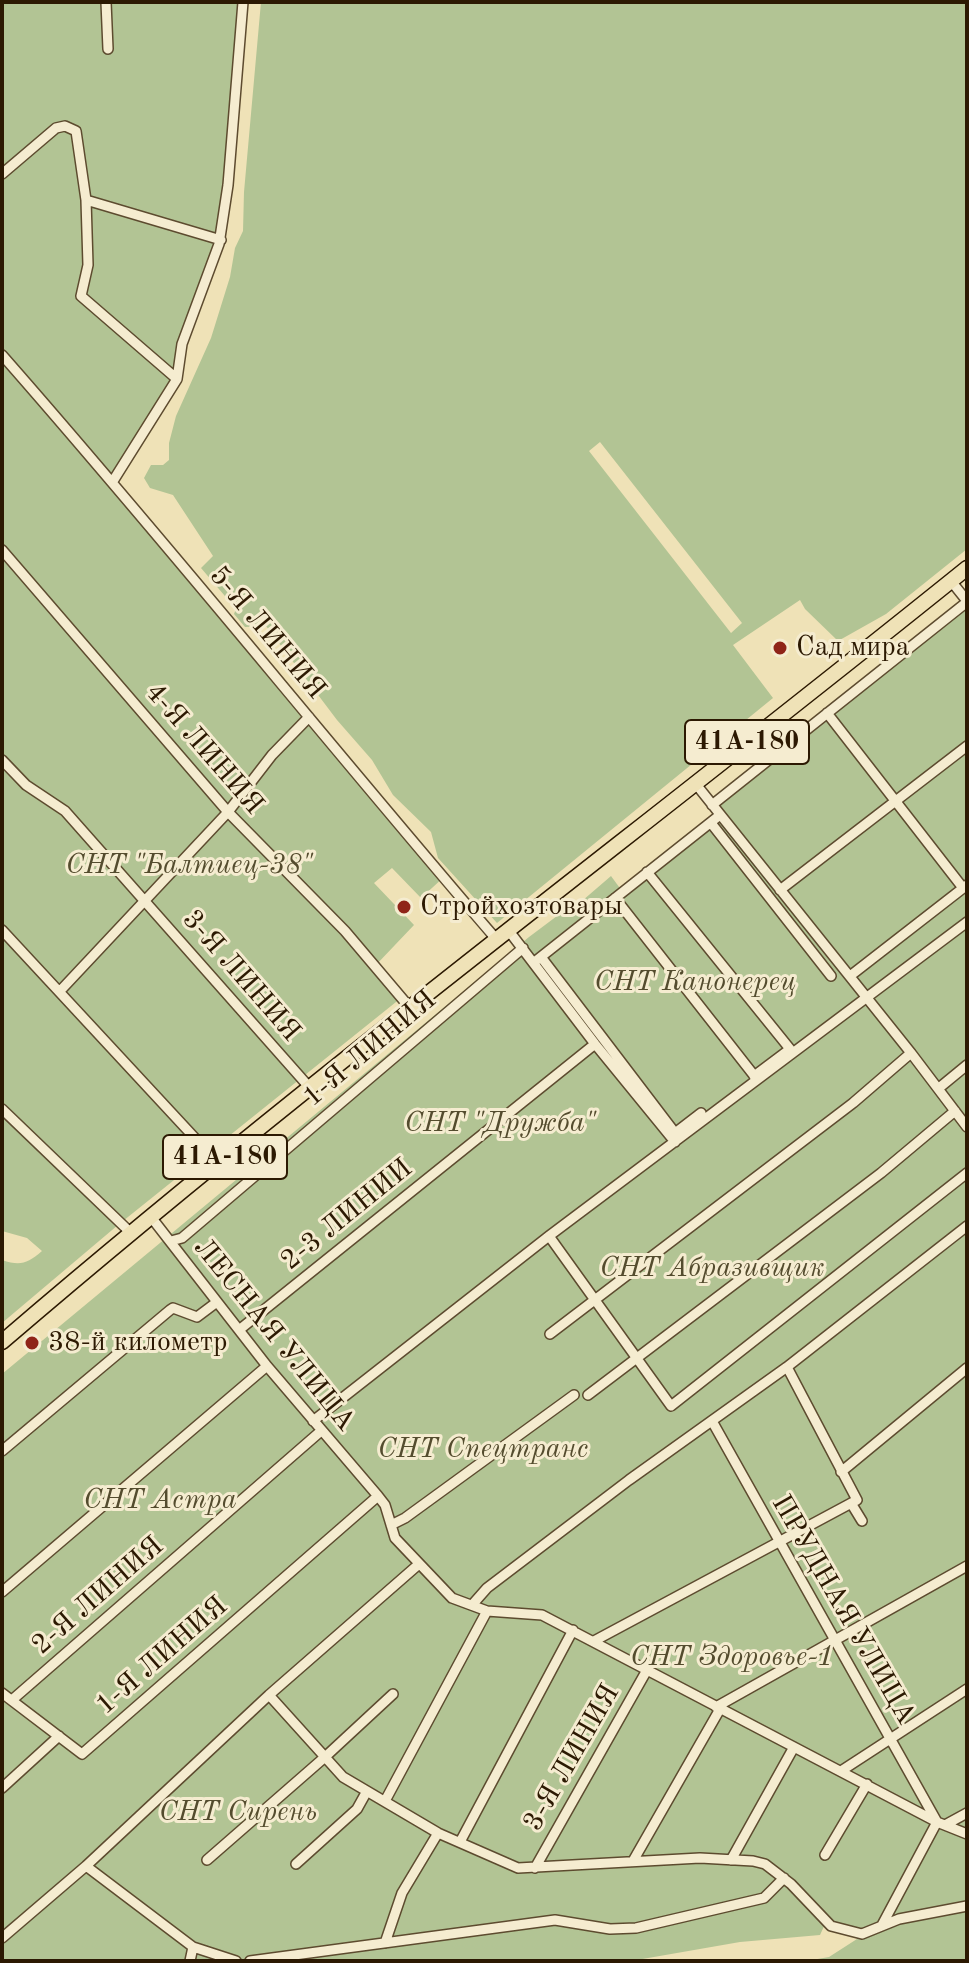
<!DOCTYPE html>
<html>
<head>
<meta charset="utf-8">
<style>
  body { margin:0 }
  #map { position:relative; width:969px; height:1963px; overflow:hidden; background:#efe2b7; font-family:"Old Standard TT",serif }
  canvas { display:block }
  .frame { position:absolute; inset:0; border:4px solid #2c1902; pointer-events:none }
</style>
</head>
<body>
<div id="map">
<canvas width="969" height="1963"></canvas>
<div class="frame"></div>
</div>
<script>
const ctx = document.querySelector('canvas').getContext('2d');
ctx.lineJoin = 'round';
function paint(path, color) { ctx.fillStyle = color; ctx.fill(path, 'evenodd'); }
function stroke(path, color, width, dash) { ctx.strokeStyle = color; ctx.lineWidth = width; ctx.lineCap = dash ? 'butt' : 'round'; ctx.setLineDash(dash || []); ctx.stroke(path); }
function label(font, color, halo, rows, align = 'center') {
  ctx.font = font + ' "Old Standard TT",serif'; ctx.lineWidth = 6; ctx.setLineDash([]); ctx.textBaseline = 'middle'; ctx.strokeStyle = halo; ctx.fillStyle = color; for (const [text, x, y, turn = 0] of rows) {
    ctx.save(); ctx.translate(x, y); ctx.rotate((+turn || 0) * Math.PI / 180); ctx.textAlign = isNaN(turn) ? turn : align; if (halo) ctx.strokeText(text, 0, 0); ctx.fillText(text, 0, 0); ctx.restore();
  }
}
paint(new Path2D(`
  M2,2H243L221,240L181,344L177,379L114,481L444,877L421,898L392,868L374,883L414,925L375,966L401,998L118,1225L2,1323V1260C20,1266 27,1264 42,1251L27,1238L2,1231Z
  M261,2H967V549L886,614L838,641L805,609L800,600L733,645L773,698L497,923L438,858L431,832L393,795L372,760L337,720L266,626L245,627L234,614L236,609L201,568L213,556L173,495L150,488L144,478L151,465H163L169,460V443L176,416L211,338L230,277L235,248L243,231L244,192ZM600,442L742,623L731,633L589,451Z
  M967,602V1961H806L829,1957L871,1930L826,1922L820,1935L740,1942L631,1961H2V1374L529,937L557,916L568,913L611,876L622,891L720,816L713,806Z`), '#b2c494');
const minor = new Path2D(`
  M106,2L108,49
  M2,174L56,128L65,126L76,131L86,200L88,265L81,296L177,379
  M86,200L221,240
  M2,355C171,547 330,746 497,940
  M113,481L177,379L182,344L219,244L228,185L243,2
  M2,550L228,812L345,931L411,1009
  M951,581L967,601
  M827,713L963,888
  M2,760L26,785L65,811L310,1088
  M695,783L911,1053L967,1127
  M712,805L967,602
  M711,823L831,976
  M647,872L790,1049L754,1076
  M780,890L967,746
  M615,898L756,1078
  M2,930L218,1163
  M509,931L595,1044L675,1142
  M541,957L675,1133L701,1113
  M537,960L720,815
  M850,976L967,885
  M60,991L228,812L272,755L309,717
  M939,1088L967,1065
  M2,1109L131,1233
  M151,1217L267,1366L378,1496L385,1505L395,1538L452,1598L487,1611L542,1615L937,1822L967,1834
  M549,1236L671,1406L967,1173
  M171,1241L182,1238L523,948
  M239,1330L595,1044
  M550,1334L853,1103L911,1053
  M787,1367L967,1226
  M588,1395L881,1173L955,1111
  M313,1421L549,1236L967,922
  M712,1421L937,1822L882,1925
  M2,1451L170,1310L173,1308L197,1317L217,1302
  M841,1472L967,1368
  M851,1503L862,1521
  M391,1525L405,1518L574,1395
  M2,1592L267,1366
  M472,1605L487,1588L629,1480L787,1367L857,1500L594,1641
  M2,1693L82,1754L378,1496
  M269,1695L343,1777L438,1833L518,1868L700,1858L753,1861L765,1864L791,1884L831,1926L862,1934L899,1919L967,1906
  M12,1700L321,1431
  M716,1707L967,1566
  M841,1771L967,1689
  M2,1788L59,1736
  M385,1801L487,1611
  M945,1825L967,1813
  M460,1842L573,1630
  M825,1855L867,1784
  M207,1860L325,1757L393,1694
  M731,1860L794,1747
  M633,1861L720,1709
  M296,1864L357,1809L367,1791
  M86,1866L193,1947L236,1961
  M535,1868L647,1670
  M2,1938L86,1866L269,1695L419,1564
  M385,1943L402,1893L438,1833
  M190,1961L193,1947
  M250,1961L555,1920L610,1929L636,1928L764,1898L784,1878`);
const primary = new Path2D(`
  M2,1342C315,1073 646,827 967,568`);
stroke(minor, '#5d4b2f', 12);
stroke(primary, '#2c1902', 17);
stroke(minor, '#f5ecd0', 9);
stroke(primary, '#efe2b7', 14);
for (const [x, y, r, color] of [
  [780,648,8,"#8f2418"],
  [404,907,8,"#8f2418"],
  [32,1343,8,"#8f2418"]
]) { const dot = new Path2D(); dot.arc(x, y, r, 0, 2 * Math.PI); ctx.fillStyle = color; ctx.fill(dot); stroke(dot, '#f5ecd0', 3); }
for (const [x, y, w] of [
  [747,742,124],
  [225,1157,124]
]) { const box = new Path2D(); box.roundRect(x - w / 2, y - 22, w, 44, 6); ctx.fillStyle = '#f5ecd0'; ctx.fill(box); stroke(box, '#2c1902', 2); }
label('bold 26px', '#2c1902', null, [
  ["41А-180",747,742],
  ["41А-180",225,1157]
]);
label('28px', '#2c1902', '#f5ecd0', [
  ["5-Я ЛИНИЯ",267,633,50],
  ["4-Я ЛИНИЯ",204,749,49],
  ["3-Я ЛИНИЯ",241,976,49],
  ["1-Я ЛИНИЯ",370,1049,-40],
  ["2-3 ЛИНИИ",347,1215,-39],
  ["ЛЕСНАЯ УЛИЦА",274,1335,51],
  ["2-Я ЛИНИЯ",98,1596,-41],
  ["ПРУДНАЯ УЛИЦА",843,1610,60],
  ["1-Я ЛИНИЯ",162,1656,-41],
  ["3-Я ЛИНИЯ",572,1758,-60]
]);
label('28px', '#2c1902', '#f5ecd0', [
  ["Сад мира",796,648],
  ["Стройхозтовары",420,907],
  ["38-й километр",48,1343]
], 'left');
label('italic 28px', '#544c2e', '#f5ecd0', [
  ["СНТ \"Балтиец-38\"",189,866],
  ["СНТ Канонерец",695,983],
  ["СНТ \"Дружба\"",500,1124],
  ["СНТ Абразивщик",712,1269],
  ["СНТ Спецтранс",483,1450],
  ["СНТ Астра",160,1501],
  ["СНТ Здоровье-1",732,1658],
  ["СНТ Сирень",238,1813]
]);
</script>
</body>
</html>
